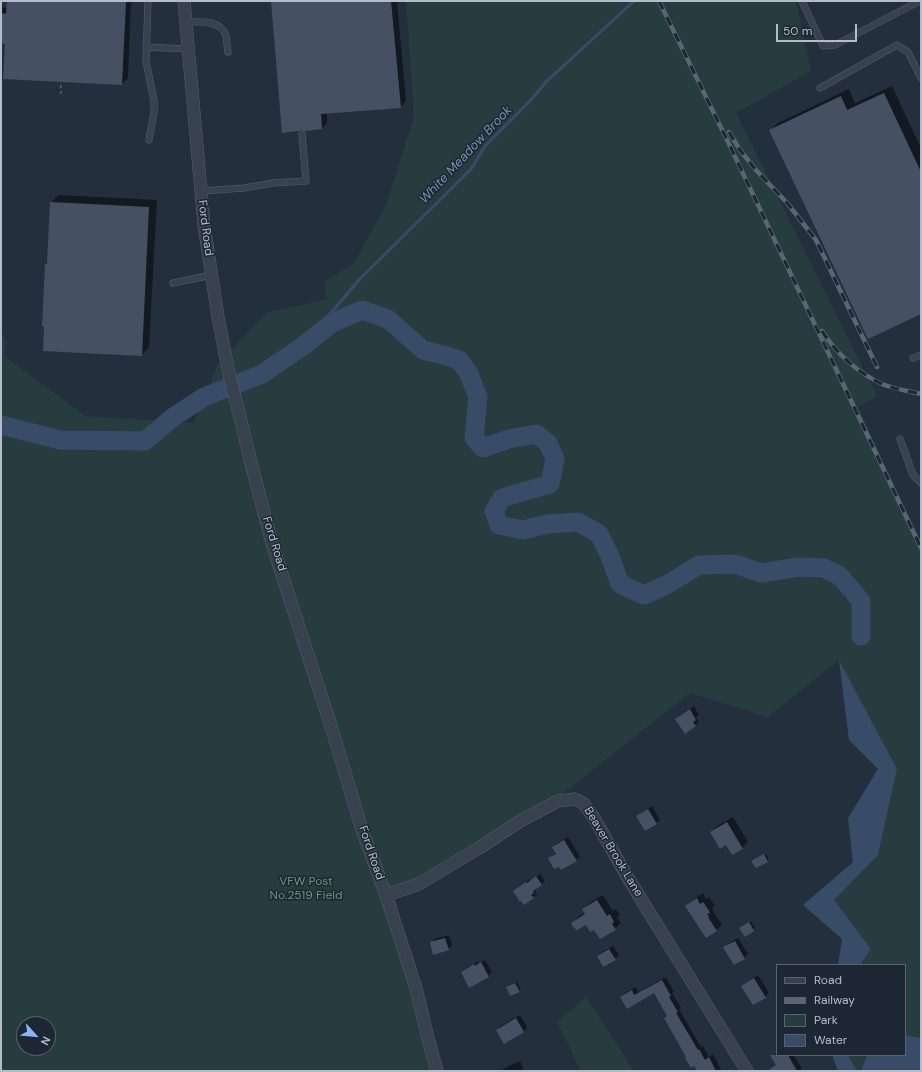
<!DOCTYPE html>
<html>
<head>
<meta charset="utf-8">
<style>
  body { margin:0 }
  #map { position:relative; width:922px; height:1072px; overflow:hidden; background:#242f3e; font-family:"DM Sans",sans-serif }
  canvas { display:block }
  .frame { position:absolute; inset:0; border:2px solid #b4bcc9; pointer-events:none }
  .legend { position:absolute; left:776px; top:964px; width:130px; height:92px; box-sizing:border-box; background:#1d2633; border:1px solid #59626f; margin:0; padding:5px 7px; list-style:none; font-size:12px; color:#b4bcc9 }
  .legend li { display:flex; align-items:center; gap:8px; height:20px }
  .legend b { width:20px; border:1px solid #59626f }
  .north { position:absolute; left:16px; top:1016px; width:40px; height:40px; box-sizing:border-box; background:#1d2633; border:1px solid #59626f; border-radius:50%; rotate:117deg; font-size:11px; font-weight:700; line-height:16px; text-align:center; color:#b4bcc9 }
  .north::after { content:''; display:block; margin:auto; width:14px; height:18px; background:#8ab4f8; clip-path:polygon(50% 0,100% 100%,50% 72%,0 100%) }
  .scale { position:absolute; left:776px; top:24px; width:81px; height:18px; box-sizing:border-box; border:2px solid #b4bcc9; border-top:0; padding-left:5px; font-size:12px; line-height:14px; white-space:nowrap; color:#b4bcc9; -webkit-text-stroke:3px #1d2633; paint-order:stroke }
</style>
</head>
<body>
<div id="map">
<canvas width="922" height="1072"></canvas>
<div class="frame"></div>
<ul class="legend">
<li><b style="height:5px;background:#38414e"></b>Road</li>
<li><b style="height:5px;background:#5a6575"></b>Railway</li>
<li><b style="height:11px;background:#263c3f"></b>Park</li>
<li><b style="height:11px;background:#394c67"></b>Water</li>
</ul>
<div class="north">N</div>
<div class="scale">50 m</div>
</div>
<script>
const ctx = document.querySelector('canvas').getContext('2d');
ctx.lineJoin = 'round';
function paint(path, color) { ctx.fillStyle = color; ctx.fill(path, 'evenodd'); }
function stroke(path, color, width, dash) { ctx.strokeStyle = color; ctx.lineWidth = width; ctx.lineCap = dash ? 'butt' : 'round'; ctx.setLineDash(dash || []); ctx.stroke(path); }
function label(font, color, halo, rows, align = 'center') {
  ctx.font = font + ' "DM Sans",sans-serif'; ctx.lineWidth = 3; ctx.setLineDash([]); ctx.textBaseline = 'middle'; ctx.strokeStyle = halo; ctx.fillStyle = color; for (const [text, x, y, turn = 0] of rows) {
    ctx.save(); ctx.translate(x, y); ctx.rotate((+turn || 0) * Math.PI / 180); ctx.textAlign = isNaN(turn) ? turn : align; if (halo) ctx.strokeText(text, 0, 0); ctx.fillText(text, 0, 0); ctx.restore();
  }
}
paint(new Path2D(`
  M406,1H796L811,71L736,113L877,396L858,407L921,543V1038L905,1035V965H860L871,949L834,900L878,855L897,769L839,660L768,717L690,693L561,795L383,899L437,1071H1V332L7,342L4,356L86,416L194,423L218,364L266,313L327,299L324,282L354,263L386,205L414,117ZM24,1024H48V1048H24Z
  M586,997L634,1071H581L557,1022Z
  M848,1055H867L861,1071H857Z`), '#263c3f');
paint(new Path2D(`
  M839,660L897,769L878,855L834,900L871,949L860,965H838L842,939L803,905L853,862L848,818L878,769L849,740Z
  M905,1035L921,1038V1071H861L867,1055H905Z
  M832,1055H848L857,1071H838Z`), '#394c67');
paint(new Path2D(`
  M8,1H131L128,78L122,84L6,43L1,42V7L8,8Z
  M272,1H397L406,101L400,107L327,113V123L322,129Z
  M892,86L921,148V313L770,130L778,123L849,89L855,103Z
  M59,195L157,200L149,347L142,355L46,264L48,263L51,203Z
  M694,706L699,715L696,718L699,722L695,726L676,719L680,715Z
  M652,806L660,820L656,824L637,817L641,813Z
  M733,817L748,842L742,848L732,854L727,844L711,832L717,826Z
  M568,837L580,857L576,860L549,859L556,853L553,848L556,844Z
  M766,854L769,860L768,861L754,860Z
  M540,874L545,881L537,888L535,891L537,894L533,897L514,891L530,879L531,880Z
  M703,893L706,899L709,897L715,906L712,908L714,910L713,911L722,925L716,930L686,907L692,901Z
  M603,895L613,911L616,909L620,915L617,918L621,923L615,929L594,928L586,923H572L578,917L585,913L583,909L589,903Z
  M751,921L755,928L745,935L742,926Z
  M449,935L452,945L448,949L431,943L434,939Z
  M738,938L748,954L744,958L724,948L728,944Z
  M613,946L619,955L615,959L598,956L602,952Z
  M485,960L492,972L488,976L462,972L466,968L478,962L479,963Z
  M758,975L769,993L765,997L743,986L746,983Z
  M666,977L674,992L672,993L681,1008L679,1009L701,1047L703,1046L709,1057L713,1054L721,1070L720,1071H698L687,1056L668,1015L654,992L621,997L625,993L636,987L638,992Z
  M517,982L521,990L519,991L508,986Z
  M520,1015L527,1027L524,1031L504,1042L497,1030L501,1026Z
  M777,1053V1055H793L802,1068L799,1071H778L777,1065L772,1057Z
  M520,1061L524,1071H499Z`), '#0007');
stroke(new Path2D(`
  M303,346L358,281L471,169L485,146L531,100L546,82L634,1`), '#394c67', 3);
stroke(new Path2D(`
  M1,425L60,440L145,441L172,418L204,397L262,374L303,346L332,323L362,310L388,319L423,350L447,356L459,360L468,372L478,397L474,438L483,448L509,439L536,434L548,443L555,459L550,484L502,498L494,511L499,525L523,530L547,524L578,522L599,534L610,556L620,584L644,595L668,584L699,565L735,564L761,573L799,567L824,568L840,576L861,601V636`), '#394c67', 19);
paint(new Path2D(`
  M7,1H126L122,85L3,79L5,44L1,43V13L6,14Z
  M271,1H391L401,108L321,114L322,129L305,131L302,130L298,131L282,133Z
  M884,93L921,172V314L868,339L769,130L841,96L847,110Z
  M50,202L149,207L142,356L43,351L44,327L42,326L45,264H47Z
  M690,709L696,720L693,722L696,726L685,734L675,719Z
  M648,809L657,824L645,831L636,816Z
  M727,822L743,849L732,855L726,845L720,849L710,832Z
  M564,840L577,861L561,870L559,867L554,869L548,858L556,854L552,847Z
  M764,854L768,862L756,868L751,861Z
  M536,876L542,885L533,891L534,893L531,895L534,898L524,905L521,901L520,902L513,891L526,882L527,883Z
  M697,898L700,904L703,902L708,909L710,913L707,914L709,917H708L717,931L706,938L685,906Z
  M597,900L607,916L610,914L614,922L612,924L616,930L600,939L594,930L590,932L586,925L577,930L574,928L571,923L585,914L582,909Z
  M749,922L754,931L745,937L739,928Z
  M445,938L449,950L433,955L430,942Z
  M735,941L745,959L734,965L723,947Z
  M609,949L616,960L603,967L597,956Z
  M481,962L489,977L469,988L461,972L474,964L475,966Z
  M754,978L766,998L753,1005L741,986Z
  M662,980L671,996L669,997L678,1012L676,1013L698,1050L699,1049L705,1060L709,1057L716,1071H697L694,1066L691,1068L685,1058L686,1057L664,1018L667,1016L654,993L627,1009L620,997L632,990L634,995Z
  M515,983L520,992L510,996L506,987Z
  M516,1018L524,1032L504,1044L496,1030Z
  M770,1055H788L797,1071H767L776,1065Z`), '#455162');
const lane = new Path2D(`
  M148,1L146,61L154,101V112L149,140
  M802,1L823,46L835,45L920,1
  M186,22C199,22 221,19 226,36C227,41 227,47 228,52
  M146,47L188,49
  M820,88L897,45L908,52L921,78
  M201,191L244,188L273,183L306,181L302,134
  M173,283L212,275
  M913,358L921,355
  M900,439L913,475L921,483`);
const street = new Path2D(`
  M184,1L204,225L218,317L229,374L241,421L251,463L273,547L331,726L363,833L386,895L416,988L429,1042L437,1071
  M386,895L419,884L479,848L522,820L558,801L575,799L584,804L594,818L628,878L747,1071`);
stroke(lane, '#565f6c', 7);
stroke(street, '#565f6c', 13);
stroke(new Path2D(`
  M61,94V82`), '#44595c', 2, [3, 3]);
stroke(lane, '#38414e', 6);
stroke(street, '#38414e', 12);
const rail = new Path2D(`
  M659,1L730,146L921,548
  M729,132L740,150L755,169L788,204L816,240L877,367
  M822,331C836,353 858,373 882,384C894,389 908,391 921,394`);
stroke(rail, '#5a6575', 4.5);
stroke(rail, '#1d2633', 3, [9]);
label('12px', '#b4bcc9', '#1d2633', [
  ["Ford Road",205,228,83],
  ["Ford Road",274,544,73],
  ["Beaver Brook Lane",613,852,59],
  ["Ford Road",371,853,71]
]);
label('12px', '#6b9a76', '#1d2633', [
  ["VFW Post",306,882],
  ["No.2519 Field",306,896]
]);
label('italic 13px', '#7c92b1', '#1d2633', [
  ["White Meadow Brook",466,155,-47]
]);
</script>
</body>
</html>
